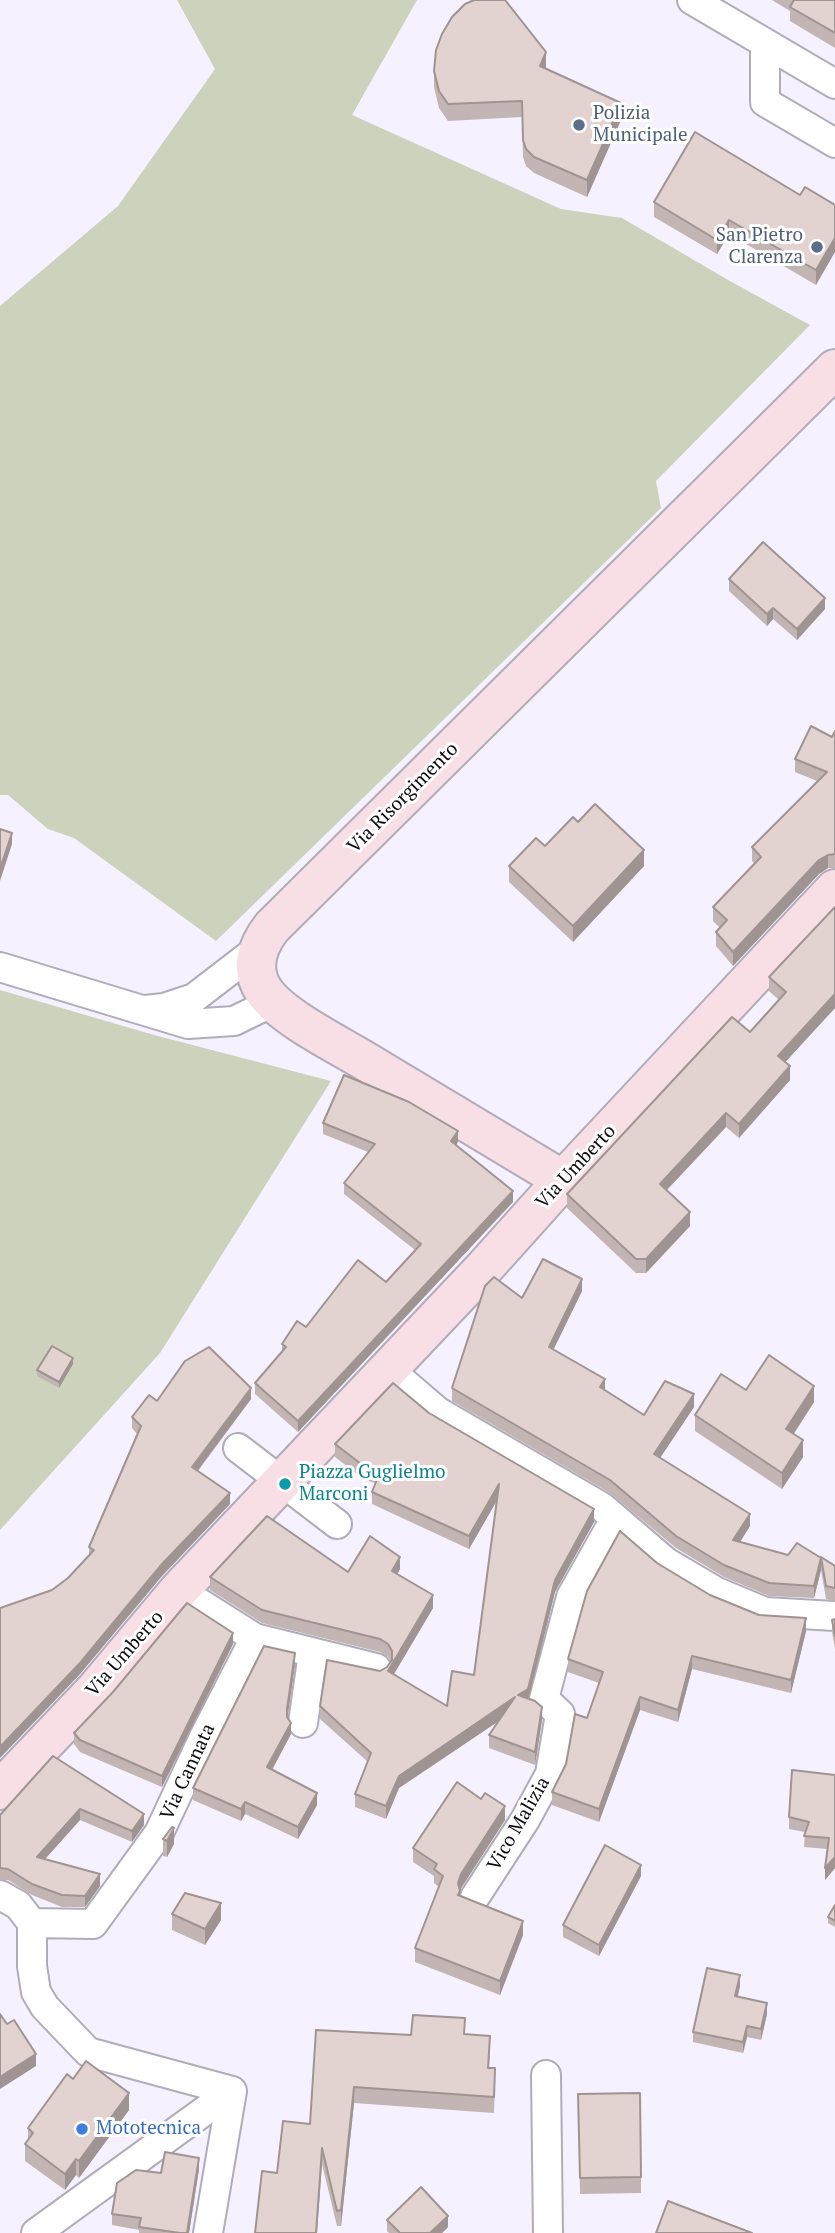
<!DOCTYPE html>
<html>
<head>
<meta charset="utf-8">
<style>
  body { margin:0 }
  canvas { display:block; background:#f5f1ff }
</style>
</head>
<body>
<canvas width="835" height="2233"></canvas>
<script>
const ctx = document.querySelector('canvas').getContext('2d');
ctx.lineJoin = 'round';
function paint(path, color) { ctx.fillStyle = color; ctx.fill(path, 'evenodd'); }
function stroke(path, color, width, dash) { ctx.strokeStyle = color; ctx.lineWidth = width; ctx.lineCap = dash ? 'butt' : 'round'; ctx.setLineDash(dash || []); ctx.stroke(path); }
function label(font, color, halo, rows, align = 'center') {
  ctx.font = font + ' "PT Serif",serif'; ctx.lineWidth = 6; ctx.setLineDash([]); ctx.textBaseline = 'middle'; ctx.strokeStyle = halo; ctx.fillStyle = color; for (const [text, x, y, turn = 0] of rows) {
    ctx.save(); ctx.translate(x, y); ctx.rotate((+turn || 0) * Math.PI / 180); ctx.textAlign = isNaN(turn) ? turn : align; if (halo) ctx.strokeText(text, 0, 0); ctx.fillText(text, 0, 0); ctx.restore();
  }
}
paint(new Path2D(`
  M177,0H417L352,115L561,209L622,218L730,281L810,325L656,481L661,508L216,941L74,838L48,829L8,795H0V306L118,206L215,69Z
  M0,990L154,1035L331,1081L160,1353L0,1530Z`), '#ccd2bc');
const minor = new Path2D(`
  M692,0L835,84
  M765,44V102L835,143
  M0,967L188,1024L234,1021L273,1002
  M145,1010L164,1008L194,998L259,948
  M388,1369L437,1411L602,1507L666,1562L717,1592L765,1612L835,1616
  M238,1448L337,1524
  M255,1638L376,1668
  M303,1723L313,1653
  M0,1895L18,1905L32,1923V1966L36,1992L45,2007L88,2052L232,2091L208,2233
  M475,1897L525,1820L550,1774L560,1714L544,1699L571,1597L615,1519
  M32,1923L93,1924L159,1833L204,1737L255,1638L179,1590
  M546,2075L548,2233
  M36,2233L232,2091`);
const secondary = new Path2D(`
  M563,1180C495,1139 428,1099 360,1058C333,1042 281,1016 264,991C249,969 257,946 272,927L835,369
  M0,1790L96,1689L179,1590L484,1268L563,1180L835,889`);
stroke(minor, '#b0acb9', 32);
stroke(secondary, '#b0acb9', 42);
stroke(minor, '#fff', 28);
stroke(secondary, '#f8dfe6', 38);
paint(new Path2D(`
  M772,0H835V48L790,21V11Z
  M546,69L621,120L587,197L534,173L526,166L523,157L522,117L448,121L439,108L434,87V71Z
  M800,195L835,205L816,285L729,234L717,254L654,217V202Z
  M729,579L825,609L797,640L773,619L767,626L729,591Z
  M835,731V868H828L819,874L733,966L716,946V932L720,928L713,921V907L754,863L752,861V847L817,781L795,772V759L832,737Z
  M578,822L644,866L573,942L509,882V866L545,846Z
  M769,977L835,1008L785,1062L790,1080L739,1138L726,1127L667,1190L690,1226L646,1273H636L567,1208V1194L750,1032L779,1000L769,991Z
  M323,1123L458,1142L456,1145L513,1202L298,1432L255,1394V1383L282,1352V1344L386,1282L415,1250L344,1194V1183L368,1152L323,1134Z
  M582,1291L553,1349L605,1391L644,1415L694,1407L660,1458L750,1526L740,1542L821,1570L814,1598L769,1596L724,1577L676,1548L610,1493L452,1401V1388L522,1298Z
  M73,1364L59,1388L37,1376V1370Z
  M746,1390L814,1402L794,1434L803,1457L782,1489L695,1431V1415Z
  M251,1399L198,1471L230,1504L162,1576L80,1674L0,1758V1608L52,1590L68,1578L89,1555V1547L137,1434L132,1428V1417L157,1401Z
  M429,1413L594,1522L555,1592L529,1698L542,1720L535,1765L489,1748V1735L499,1721L399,1788L386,1819L355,1807V1794L368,1762L320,1719V1706L387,1667L391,1662L388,1657L380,1652L262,1623L210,1590V1577L348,1572L400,1569L397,1575L433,1608L394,1674L447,1706L474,1675L497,1500L469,1549L372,1504V1492L375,1483L365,1480L335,1457V1444Z
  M821,1557L835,1566V1601L826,1599L821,1570Z
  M657,1563L710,1595L759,1615L806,1631L791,1693L692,1669L678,1722L640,1710L599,1822L552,1805V1792L566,1764L587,1718L599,1683L568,1672V1659Z
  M835,1619V1649L832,1632V1620Z
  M233,1644L162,1787L80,1752L74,1744V1733Z
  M295,1665L287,1716L291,1734L272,1770L317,1805L298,1839L245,1814L241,1821L193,1800V1788Z
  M53,1756L144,1825L132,1842L80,1820L45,1859L100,1886L85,1907H62L32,1895L8,1880H0V1815Z
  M835,1775V1868L825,1880L827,1849L804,1847L805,1832L789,1829V1817Z
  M505,1820L460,1890V1896L523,1935L500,1995L415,1962V1948L439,1887L434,1883V1876L413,1862V1848Z
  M163,1839L174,1844L167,1857L163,1856Z
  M641,1876L599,1956L563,1937V1925Z
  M835,1905V1927L828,1923V1917Z
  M172,1914L221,1920L205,1945L172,1930Z
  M740,1986L738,1996L767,2014L761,2040L747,2037L743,2053L693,2042V2032Z
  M465,2034L490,2051L489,2068L495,2084L494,2113L354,2103L341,2226H337L322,2164L277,2173L310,2124L411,2035Z
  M73,2079L129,2110L79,2178L76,2175L65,2190L25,2161V2144L28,2141V2128Z
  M578,2094L641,2177V2193L580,2194Z
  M199,2169L189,2233H139V2230L112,2225V2214L161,2173Z
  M387,2220L448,2227L442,2233H389L387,2231Z`), '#c3b5b3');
paint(new Path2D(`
  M546,52V68L540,83V66Z
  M621,103V120L587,197V180Z
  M729,220V234L717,254V240Z
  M835,238V252L816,285V270Z
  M825,598V609L797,640V629Z
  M773,608V619L767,626V614Z
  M12,833V844L0,881V869Z
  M644,850V866L573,942V926Z
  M828,855V868L819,874L733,966V952L819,860Z
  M835,994V1008L778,1070V1056Z
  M790,1066V1080L739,1138V1124Z
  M726,1113V1127L660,1197V1184Z
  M458,1131V1142L451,1152V1141Z
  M513,1191V1202L298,1432V1421Z
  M690,1212V1226L646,1273V1259Z
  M582,1279V1291L549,1359V1347Z
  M73,1358V1364L59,1388V1382Z
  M605,1379V1392L600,1387Z
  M814,1386V1402L786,1445V1429Z
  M251,1388V1399L192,1478V1467Z
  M694,1394V1407L654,1467V1454Z
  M803,1440V1457L782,1489V1473Z
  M499,1484V1497L469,1549V1536Z
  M230,1493V1504L162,1576L80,1674L0,1758V1747L162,1564Z
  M594,1509V1522L555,1592L528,1701L518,1695L555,1580Z
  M750,1514V1526L733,1553V1540Z
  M400,1557V1569L392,1584V1571Z
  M821,1558V1570L814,1598V1586Z
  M433,1595V1608L388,1684V1671Z
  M806,1618V1631L791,1693V1680Z
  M233,1633V1644L162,1787V1776Z
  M295,1653V1665L287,1721V1709Z
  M692,1656V1669L678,1722V1710Z
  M515,1697V1710L399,1788L386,1819V1806L399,1776Z
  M640,1697V1710L599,1822V1809Z
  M542,1707V1720L535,1765V1752Z
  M291,1723V1734L267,1779V1767Z
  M317,1793V1805L298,1839V1827Z
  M245,1802V1814L241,1821V1809Z
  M505,1806V1820L461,1888L460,1892V1891V1905L458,1895V1883L461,1874Z
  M80,1809V1820L37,1868V1857Z
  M144,1814V1825L132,1842V1831Z
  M174,1828V1844L167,1857V1841Z
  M835,1857V1868L825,1880V1868Z
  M641,1865V1876L599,1956V1945Z
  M100,1874V1886L85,1907V1896Z
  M221,1903V1920L205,1945V1929Z
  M523,1921V1935L500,1995V1981Z
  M740,1975V1986L735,2006V1996Z
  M767,2003V2014L761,2040V2029Z
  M747,2026V2037L743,2053V2042Z
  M36,2054V2066L0,2089V2077Z
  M354,2087V2103L341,2226V2210Z
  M129,2093V2110L79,2178V2161Z
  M322,2148V2164L317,2233H316Z
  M199,2158V2169L189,2233H187Z
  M76,2159V2175L65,2190V2174Z
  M448,2216V2227L442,2233H430Z`), '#9f9492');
const building = new Path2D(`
  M474,0H505L546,52L540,66L621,103L587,180L534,157L526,149L523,140L522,101L448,104L439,91L434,71L436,50L442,34L452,17L465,4Z
  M794,0H835V33L790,7Z
  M695,132L800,195L805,187L835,205V238L816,270L729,220L717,240L654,202Z
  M763,542L825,598L797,629L773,608L767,614L729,579Z
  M811,726L832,737L835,731V854L828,855L819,860L733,952L716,932L727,920L713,907L761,857L752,847L827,772L795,759Z
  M595,804L644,850L573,926L509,866L536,838L545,846L573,817L578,822Z
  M0,829L12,833L0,869Z
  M835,907V994L778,1056L790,1066L739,1124L726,1113L660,1184L690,1212L646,1259H636L567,1194L732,1017L750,1032L786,992L769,977Z
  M344,1075L409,1102L458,1131L451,1141L513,1191L298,1421L255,1383L286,1347L282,1344L297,1321L306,1327L358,1260L386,1282L421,1244L344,1183L375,1144L323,1123Z
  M543,1259L582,1279L549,1347L605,1379L600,1387L644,1415L665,1381L694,1394L654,1454L750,1514L733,1540L788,1555L797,1543L821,1558L814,1586L769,1583L724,1565L676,1536L610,1480L452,1388L485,1286L494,1277L522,1298Z
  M52,1346L73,1358L59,1382L37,1370Z
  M209,1347L251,1388L192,1467L230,1493L162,1564L80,1663L0,1747V1608L52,1590L68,1578L94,1550L89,1547L141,1426L132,1417L149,1395L157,1401L185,1361Z
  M769,1355L814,1386L786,1429L803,1440L782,1473L695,1415L721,1374L746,1390Z
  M393,1383L429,1413L594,1509L555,1580L528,1689L518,1695L535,1701L542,1707L535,1752L489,1735L515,1697L399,1776L386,1806L355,1794L371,1753L320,1706L327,1660L380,1671L387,1667L392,1660V1651L388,1644L380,1639L262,1610L210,1577L267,1516L348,1572L370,1536L400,1557L392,1571L433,1595L388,1671L447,1706L452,1671L474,1675L499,1484L469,1536L372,1492L380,1472L365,1467L335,1444Z
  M620,1531L657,1563L710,1595L759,1615L806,1618L791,1680L692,1656L678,1710L640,1697L599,1809L552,1792L566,1764L575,1714L587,1718L603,1672L568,1659L587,1591Z
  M821,1557L835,1566V1588L826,1586Z
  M187,1603L233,1633L162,1776L80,1740L74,1733L113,1692Z
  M835,1619V1636L832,1620Z
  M264,1646L295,1653L287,1709V1717L291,1723L267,1767L317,1793L298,1827L245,1802L241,1809L193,1788Z
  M53,1756L144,1814L132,1831L80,1809L37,1857L100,1874L85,1896L62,1895L32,1884L8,1869L0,1868V1815Z
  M792,1770L835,1775V1857L825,1868L829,1838L804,1836L809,1822L789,1817Z
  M457,1782L481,1799L485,1793L505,1806L461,1874L458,1883L460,1891L458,1895L523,1921L500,1981L415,1948L443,1876L434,1869L437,1864L413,1848Z
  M172,1827L174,1828L167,1841L163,1839Z
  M605,1845L641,1865L599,1945L563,1925Z
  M185,1893L221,1903L205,1929L172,1914Z
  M835,1905V1921L828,1917Z
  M707,1968L740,1975L735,1996L767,2003L761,2029L747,2026L743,2042L693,2032Z
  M0,2014L7,2024L14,2020L36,2054L0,2077Z
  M413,2015L465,2018L464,2034L490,2036L488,2068H495L494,2097L354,2087L341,2210L337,2211L322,2148L316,2233H255L262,2171L277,2173L283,2121L310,2124L316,2030L411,2035Z
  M86,2061L129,2093L79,2161L76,2159L65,2174L25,2144L33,2133L28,2128L67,2074L73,2079Z
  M640,2093L641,2177L580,2178L578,2094Z
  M165,2152L199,2158L187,2233H180L139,2227L141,2218L112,2214L117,2183L136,2170L161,2173Z
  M421,2187L448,2216L430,2233H400L387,2220Z
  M668,2201L752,2233H656Z`);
paint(building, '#e3d3d0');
stroke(building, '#9f9492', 2);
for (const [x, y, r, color] of [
  [579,125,7,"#5c6f8a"],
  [817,247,7,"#5c6f8a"],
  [285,1484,7,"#0f9aa8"],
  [82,2129,7,"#3f7fe0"]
]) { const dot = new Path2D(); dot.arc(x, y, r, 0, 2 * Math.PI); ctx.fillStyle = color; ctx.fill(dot); stroke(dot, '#fff', 2.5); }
label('19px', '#4e5e75', '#fff', [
  ["Polizia",593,114],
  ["Municipale",593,136],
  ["San Pietro",803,236,"right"],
  ["Clarenza",803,258,"right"]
], 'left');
label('19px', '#0c0b0f', '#fff', [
  ["Via Risorgimento",403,798,-45],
  ["Via Umberto",576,1167,-47],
  ["Via Umberto",125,1654,-49],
  ["Via Cannata",188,1772,-65],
  ["Vico Malizia",519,1824,-60]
]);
label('19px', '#0d838f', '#fff', [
  ["Piazza Guglielmo",299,1473],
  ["Marconi",299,1495]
], 'left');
label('19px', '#366cbe', '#fff', [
  ["Mototecnica",96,2129]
], 'left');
</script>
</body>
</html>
